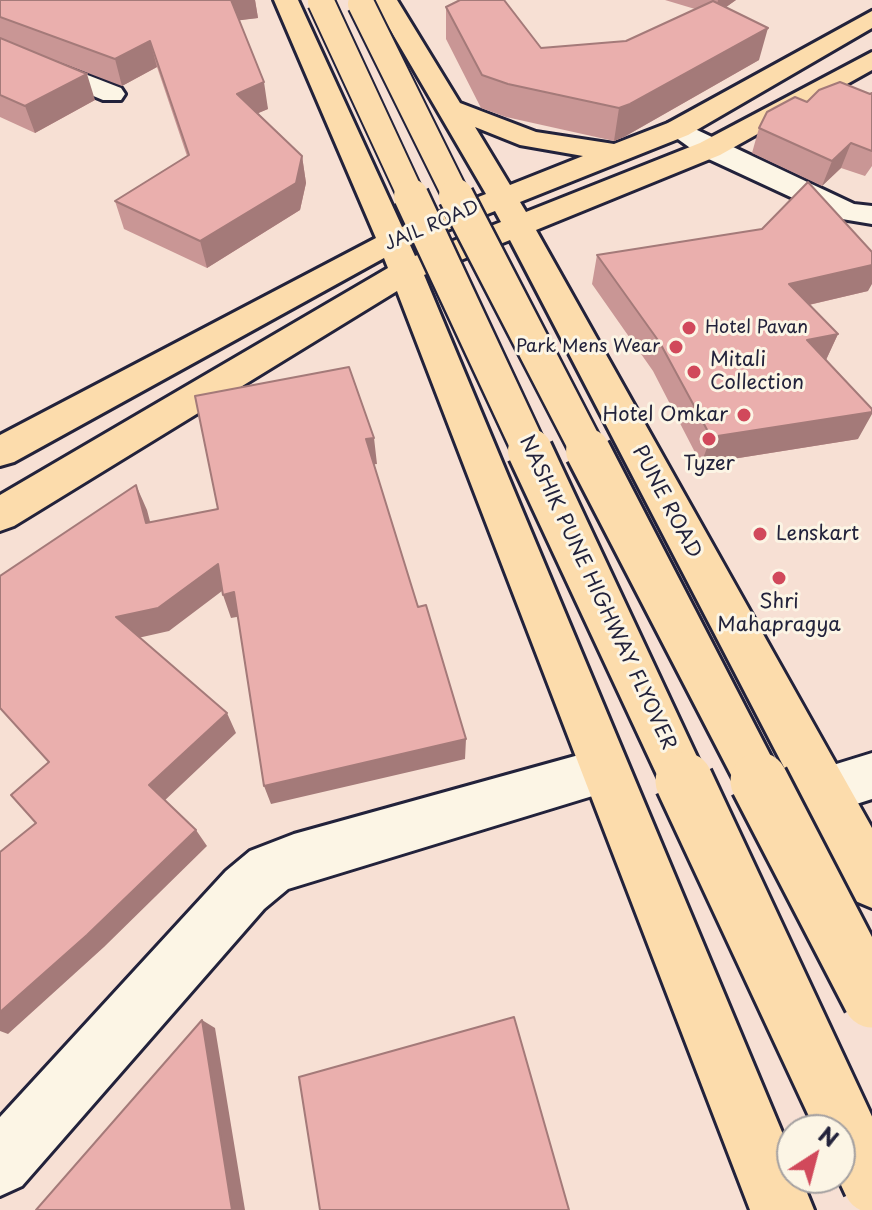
<!DOCTYPE html>
<html>
<head>
<meta charset="utf-8">
<style>
  body { margin:0 }
  #map { position:relative; width:872px; height:1210px; overflow:hidden; background:#f7e0d4; font-family:"Playpen Sans",sans-serif }
  canvas { display:block }
  .north { position:absolute; left:776px; top:1114px; width:80px; height:80px; box-sizing:border-box; background:#fcf5e5; border:2px solid #a5a1a1; border-radius:50%; rotate:36deg; font-size:22px; font-weight:700; line-height:32px; text-align:center; color:#22223b }
  .north::after { content:''; display:block; margin:auto; width:28px; height:36px; background:#d1495b; clip-path:polygon(50% 0,100% 100%,50% 72%,0 100%) }
</style>
</head>
<body>
<div id="map">
<canvas width="872" height="1210"></canvas>
<div class="north">N</div>
</div>
<script>
const ctx = document.querySelector('canvas').getContext('2d');
ctx.lineJoin = 'round';
function stroke(path, color, width, dash) { ctx.strokeStyle = color; ctx.lineWidth = width; ctx.lineCap = dash ? 'butt' : 'round'; ctx.setLineDash(dash || []); ctx.stroke(path); }
function paint(path, color) { ctx.fillStyle = color; ctx.fill(path, 'evenodd'); }
function label(font, color, halo, rows, align = 'center') {
  ctx.font = font + ' "Playpen Sans",sans-serif'; ctx.lineWidth = 6; ctx.setLineDash([]); ctx.textBaseline = 'middle'; ctx.strokeStyle = halo; ctx.fillStyle = color; for (const [text, x, y, turn = 0] of rows) {
    ctx.save(); ctx.translate(x, y); ctx.rotate((+turn || 0) * Math.PI / 180); ctx.textAlign = isNaN(turn) ? turn : align; if (halo) ctx.strokeText(text, 0, 0); ctx.fillText(text, 0, 0); ctx.restore();
  }
}
const minor = new Path2D(`
  M0,41L121,88L125,94L121,100H103L0,57Z
  M678,121L854,204L872,206V224L836,218L700,155L664,129L668,123Z
  M604,748L622,755L629,771L622,787L288,889L264,909L22,1186L0,1196V1117L226,871L250,851L294,834Z
  M872,753V799L822,815L804,808L797,791L804,774Z`);
const major = new Path2D(`
  M274,0H298L402,227L486,194L373,0H397L460,103L536,132L614,144L668,123L872,11V28L688,135L520,202L526,212L700,143L872,52V70L720,155L536,230L872,828V908L853,900L510,240L424,275L792,1156V1178H801L814,1210H750L397,291L14,526L0,531V495L388,268L384,258L14,462L0,466V435L376,238ZM475,127L520,145L583,156L510,185ZM495,211L501,222L415,256L410,245Z`);
stroke(minor, '#22223b', 6);
stroke(major, '#22223b', 6);
paint(minor, '#fcf5e5');
paint(major, '#fcdcac');
const highwayBridgeFar3 = new Path2D(`
  M321,2L412,198
  M361,4L457,198`);
const highwayBridgeFar2 = new Path2D(`
  M411,196L531,453
  M456,196L589,453`);
const highwayBridgeFar1 = new Path2D(`
  M530,451L685,783
  M588,451L760,783`);
const highwayBridge = new Path2D(`
  M684,781L872,1184
  M759,781L872,999`);
stroke(highwayBridgeFar3, '#22223b', 30, []);
stroke(highwayBridgeFar2, '#22223b', 39, []);
stroke(highwayBridgeFar1, '#22223b', 50, []);
stroke(highwayBridge, '#22223b', 63, []);
stroke(highwayBridgeFar3, '#fcdcac', 26);
stroke(highwayBridgeFar2, '#fcdcac', 34);
stroke(highwayBridgeFar1, '#fcdcac', 44);
stroke(highwayBridge, '#fcdcac', 57);
paint(new Path2D(`
  M0,0H255L258,18L239,20L268,109L258,113L302,156L306,183L300,210L207,268L124,229L115,201L187,156L157,67L122,86L33,52L95,100L35,133L0,117Z
  M665,0H736L726,7L759,60L624,137L614,141L506,117L481,108L446,39V7L541,48L626,41L695,9Z
  M872,93V166L865,176L841,168L822,186L752,153L759,128L807,102Z
  M597,255L868,291L809,305L838,334L826,360L858,439L701,464L653,371L592,284Z`), '#c99695');
paint(new Path2D(`
  M230,0H255L258,18L234,21Z
  M718,0H736L715,15Z
  M768,28L759,60L624,137L614,141L619,108Z
  M150,41L157,67L122,86L115,59Z
  M87,74L95,100L35,133L25,106Z
  M264,82L268,109L242,120L237,94Z
  M851,143L841,168L822,186L832,161Z
  M302,156L306,183L300,210L207,268L200,241Z
  M872,265V284L868,291L778,312L789,284Z
  M838,334L825,362L807,340Z
  M872,412V414L858,439L701,464L711,437Z
  M374,438L377,464L368,465L366,439Z
  M136,485L147,510L157,548L146,523Z
  M218,564L226,588L169,631L129,640L116,617Z
  M234,592L242,616L231,618L223,595Z
  M227,713L236,733L162,803L149,785Z
  M466,739L465,759L271,804L264,786Z
  M196,830L207,846L104,947L8,1034L0,1031V1012Z
  M202,1020L215,1028L245,1210H232Z`), '#a47a79');
const building = new Path2D(`
  M0,0H231L264,82L237,94L302,156L296,183L200,241L115,201L189,155L150,41L115,59L0,17Z
  M460,0H504L541,48L626,41L713,1L768,28L630,104L619,108L508,84L482,75L446,7Z
  M0,38L87,74L25,106L0,95Z
  M840,82L870,94L872,93V151L851,143L832,161L759,128L767,112L795,97L807,102L819,90Z
  M808,182L872,252V265L789,284L838,334L807,340L872,409V412L711,437L660,343L597,255L762,229Z
  M349,367L374,438L366,439L418,607L426,605L466,739L264,786L234,592L223,595L218,564L158,608L116,617L227,713L149,785L196,830L87,935L0,1012V852L36,823L11,795L49,762L0,708V576L136,485L146,523L218,509L195,396Z
  M514,1017L569,1210H320L299,1077Z
  M202,1020L232,1210H36Z`);
paint(building, '#eaafad');
stroke(building, '#a47a79', 2);
for (const [x, y, r, color] of [
  [689,328,8,"#d1495b"],
  [676,347,8,"#d1495b"],
  [694,372,8,"#d1495b"],
  [744,415,8,"#d1495b"],
  [709,439,8,"#d1495b"],
  [760,534,8,"#d1495b"],
  [779,578,8,"#d1495b"]
]) { const dot = new Path2D(); dot.arc(x, y, r, 0, 2 * Math.PI); ctx.fillStyle = color; ctx.fill(dot); stroke(dot, '#fcf5e5', 3); }
label('18px', '#22223b', '#fcf5e5', [
  ["JAIL ROAD",432,226,-23]
]);
label('18px', '#22223b', '#fcf5e5', [
  ["Hotel Pavan",705,328],
  ["Park Mens Wear",660,347,"right"]
], 'left');
label('20px', '#22223b', '#fcf5e5', [
  ["Mitali",710,360],
  ["Collection",710,383],
  ["Hotel Omkar",728,415,"right"],
  ["Tyzer",709,464,"center"],
  ["Lenskart",776,534],
  ["Shri",779,602,"center"],
  ["Mahapragya",779,625,"center"]
], 'left');
label('20px', '#22223b', '#fcf5e5', [
  ["PUNE ROAD",666,502,62],
  ["NASHIK PUNE HIGHWAY FLYOVER",597,593,65]
]);
</script>
</body>
</html>
